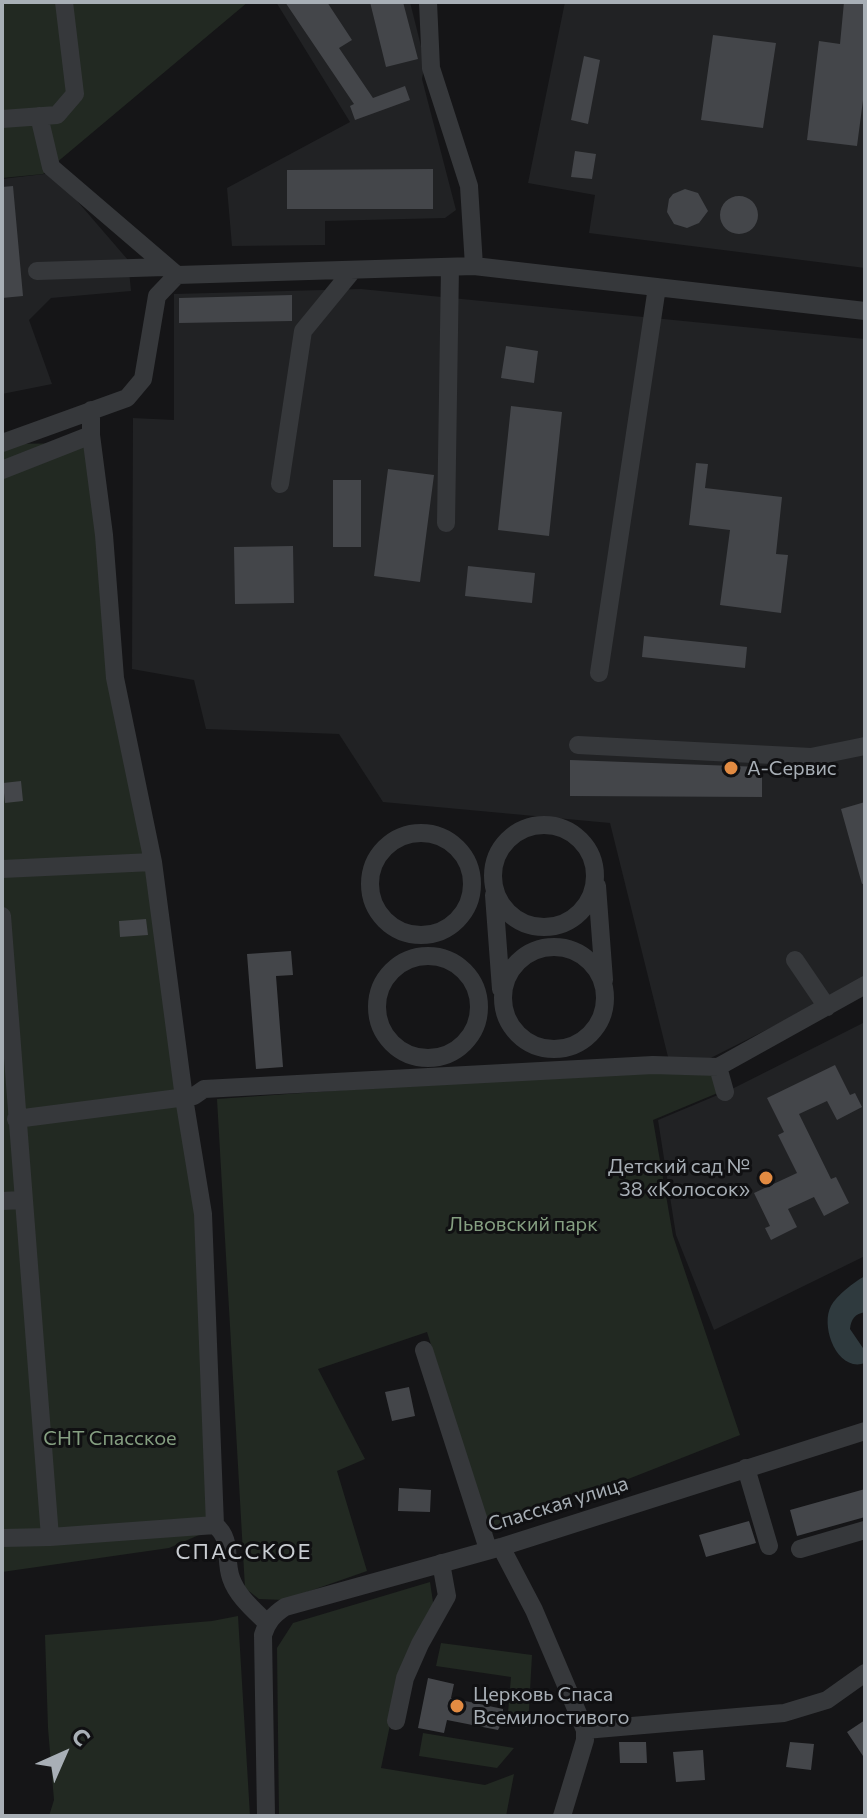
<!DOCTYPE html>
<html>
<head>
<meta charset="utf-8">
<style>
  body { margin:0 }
  #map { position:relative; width:867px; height:1818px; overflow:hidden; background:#151517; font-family:Commissioner,sans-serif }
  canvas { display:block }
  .frame { position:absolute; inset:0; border:4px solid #a8afb6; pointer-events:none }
  .north { position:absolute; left:24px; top:1714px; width:80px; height:80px; -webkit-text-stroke:6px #101012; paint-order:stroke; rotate:45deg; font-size:22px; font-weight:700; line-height:32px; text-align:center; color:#a8afb6 }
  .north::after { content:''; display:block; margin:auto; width:28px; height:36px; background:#a8afb6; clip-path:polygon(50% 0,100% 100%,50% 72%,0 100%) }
</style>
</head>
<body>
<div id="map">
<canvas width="867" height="1818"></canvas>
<div class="frame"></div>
<div class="north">С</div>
</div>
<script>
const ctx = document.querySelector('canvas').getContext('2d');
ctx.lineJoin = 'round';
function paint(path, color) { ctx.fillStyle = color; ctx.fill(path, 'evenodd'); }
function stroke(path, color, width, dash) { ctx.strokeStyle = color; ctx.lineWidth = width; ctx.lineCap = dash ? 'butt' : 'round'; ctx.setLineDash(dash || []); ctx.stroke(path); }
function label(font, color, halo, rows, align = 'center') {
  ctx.font = font + ' Commissioner,sans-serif'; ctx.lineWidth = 6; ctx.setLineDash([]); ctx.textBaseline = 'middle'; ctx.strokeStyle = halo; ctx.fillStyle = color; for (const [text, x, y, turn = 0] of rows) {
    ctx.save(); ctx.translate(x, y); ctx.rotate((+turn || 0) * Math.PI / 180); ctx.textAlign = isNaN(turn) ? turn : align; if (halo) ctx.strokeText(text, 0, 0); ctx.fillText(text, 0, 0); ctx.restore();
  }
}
paint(new Path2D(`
  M276,2H410L425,62L422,79L456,210L445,218L325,221V245L232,246L227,188L350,122Z
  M565,2H865V268L589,233L595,195L528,183Z
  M53,173L128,260L131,291L51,298L29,320L52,384L2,394V179Z
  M361,289L865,339V980L673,1077L610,823L383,802L339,734L206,729L194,680L132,669L133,418L174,420V294Z
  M865,1022V1256L714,1330L676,1235L658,1120L732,1089Z`), '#212224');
paint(new Path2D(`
  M2,2H248L43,174L2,178Z
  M88,443L135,796L184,1062L222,1525L169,1548L2,1572V444Z
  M713,1064L720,1092L653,1120L673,1236L740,1435L491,1533L427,1332L318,1369L365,1459L337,1471L367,1571L284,1600L259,1599L245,1588L217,1099Z
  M430,1582L434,1609L399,1682L381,1768L485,1785L514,1774L506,1816H279L277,1648L293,1623Z
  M238,1616L250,1816H49L54,1800L48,1728L45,1635L212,1621Z
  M441,1643L532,1655L528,1727L507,1725L511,1677L436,1666Z
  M423,1733L514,1748L497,1768L419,1756Z`), '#222922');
paint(new Path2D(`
  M865,1276V1312C855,1314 851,1319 850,1329L865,1351V1363C837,1373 820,1326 831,1306C837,1295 854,1282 865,1276Z`), '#2f3a3e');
paint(new Path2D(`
  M285,2H327L352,40L339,48L373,98L405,86L410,100L355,120L350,106L354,104Z
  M370,2H403L418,59L386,67Z
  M844,2H865V85L857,146L807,140L819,41L840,44Z
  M713,35L776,43L763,128L701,120Z
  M584,56L600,60L588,124L571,120Z
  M575,151L596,154L592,179L571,177Z
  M433,169V209H287V170Z
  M13,186L23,296L2,298V187Z
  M685,189L698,193L708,211L699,223L687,228L674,224L667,212L669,199L673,194Z
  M720 215a19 19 0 1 1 38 0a19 19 0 1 1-38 0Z
  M292,295V321L179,323V298Z
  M506,346L538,351L534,383L501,378Z
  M511,406L562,412L549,536L498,530Z
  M696,463L708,464L705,488L782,497L776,554L788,555L781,613L720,605L730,530L689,525Z
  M388,469L434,475L420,582L374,576Z
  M333,480H361V547H333Z
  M293,546L294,603L235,604L234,547Z
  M468,566L535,573L532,603L465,596Z
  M644,636L747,647L745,668L642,657Z
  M570,760L762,767V797L570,796Z
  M21,781L23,801L5,803L3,783Z
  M865,802V883L862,884L841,809Z
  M146,919L148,935L120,937L119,921Z
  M291,951L293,975L276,976L283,1067L256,1069L247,954Z
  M835,1065L850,1095L855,1093L862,1107L837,1120L827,1101L799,1114L831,1179L836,1177L849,1203L824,1216L814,1197L788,1209L797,1227L771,1240L765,1228L770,1226L754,1193L797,1173L778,1135L784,1132L767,1098Z
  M409,1387L415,1416L392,1421L385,1392Z
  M399,1488L431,1490L430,1512L398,1511Z
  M865,1489V1517L797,1536L790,1510Z
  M749,1521L756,1543L706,1557L699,1535Z
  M428,1678L454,1684L451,1698L503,1709V1720L498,1730L447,1720L444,1733L418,1728Z
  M865,1720V1759L847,1732Z
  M619,1742H646L647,1763H620Z
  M790,1742L814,1744L811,1770L786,1767Z
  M703,1750L705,1780L676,1782L673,1752Z`), '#44464a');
stroke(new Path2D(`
  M428,2L431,68L469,186L474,266
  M39,116L51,167L177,275L474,266L865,311
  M2,119L57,115L75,94L64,2
  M37,271L165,267
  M91,410V435L104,535L115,678L153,862L184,1098L203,1214L215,1525
  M2,443L127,398L143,379L157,296L177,275
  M2,470L91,435
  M280,484L303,331L353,270
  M446,523L450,267
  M599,673L657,287
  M578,745L811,757L865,746
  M493 876a51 51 0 1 1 102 0a51 51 0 1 1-102 0Z
  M370 884a51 51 0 1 1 102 0a51 51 0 1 1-102 0Z
  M2,869L153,862
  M597,886L604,980
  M494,895L501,989
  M2,916L50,1537
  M503 998a51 51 0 1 1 102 0a51 51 0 1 1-102 0Z
  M377 1007a51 51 0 1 1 102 0a51 51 0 1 1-102 0Z
  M795,960L827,1007
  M718,1067L725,1092
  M16,1119L194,1096L204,1089L653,1065L718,1067L865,985
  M2,1201L22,1200
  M424,1350L488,1549
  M746,1468L769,1546
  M2,1538L50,1537L215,1525C233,1540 224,1558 231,1578C237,1596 254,1610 267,1623
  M501,1547L534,1610L585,1730L784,1713L827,1700L865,1673
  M800,1549L865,1530
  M396,1721L405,1678L420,1644L447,1596L441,1563
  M266,1816L263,1635C267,1622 273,1615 285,1607L501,1547L865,1431
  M562,1816L585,1740V1730`), '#36383b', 18);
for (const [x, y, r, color] of [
  [731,768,8,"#e28b42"],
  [766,1178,8,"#e28b42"],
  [457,1706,8,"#e28b42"]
]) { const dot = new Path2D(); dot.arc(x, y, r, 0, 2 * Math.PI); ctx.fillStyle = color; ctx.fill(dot); stroke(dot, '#101012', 3); }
label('20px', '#a8afb6', '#101012', [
  ["A-Сервис",747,768],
  ["Детский сад №",750,1166,"right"],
  ["38 «Колосок»",750,1189,"right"],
  ["Церковь Спаса",473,1694],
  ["Всемилостивого",473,1717]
], 'left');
label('20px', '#859f81', '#101012', [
  ["Львовский парк",523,1224],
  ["СНТ Спасское",110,1438]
]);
label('20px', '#a8afb6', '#101012', [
  ["Спасская улица",558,1504,-17]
]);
ctx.letterSpacing = '2px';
label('22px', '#c9cdd2', '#101012', [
  ["СПАССКОЕ",244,1552]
]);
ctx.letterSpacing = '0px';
</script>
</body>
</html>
